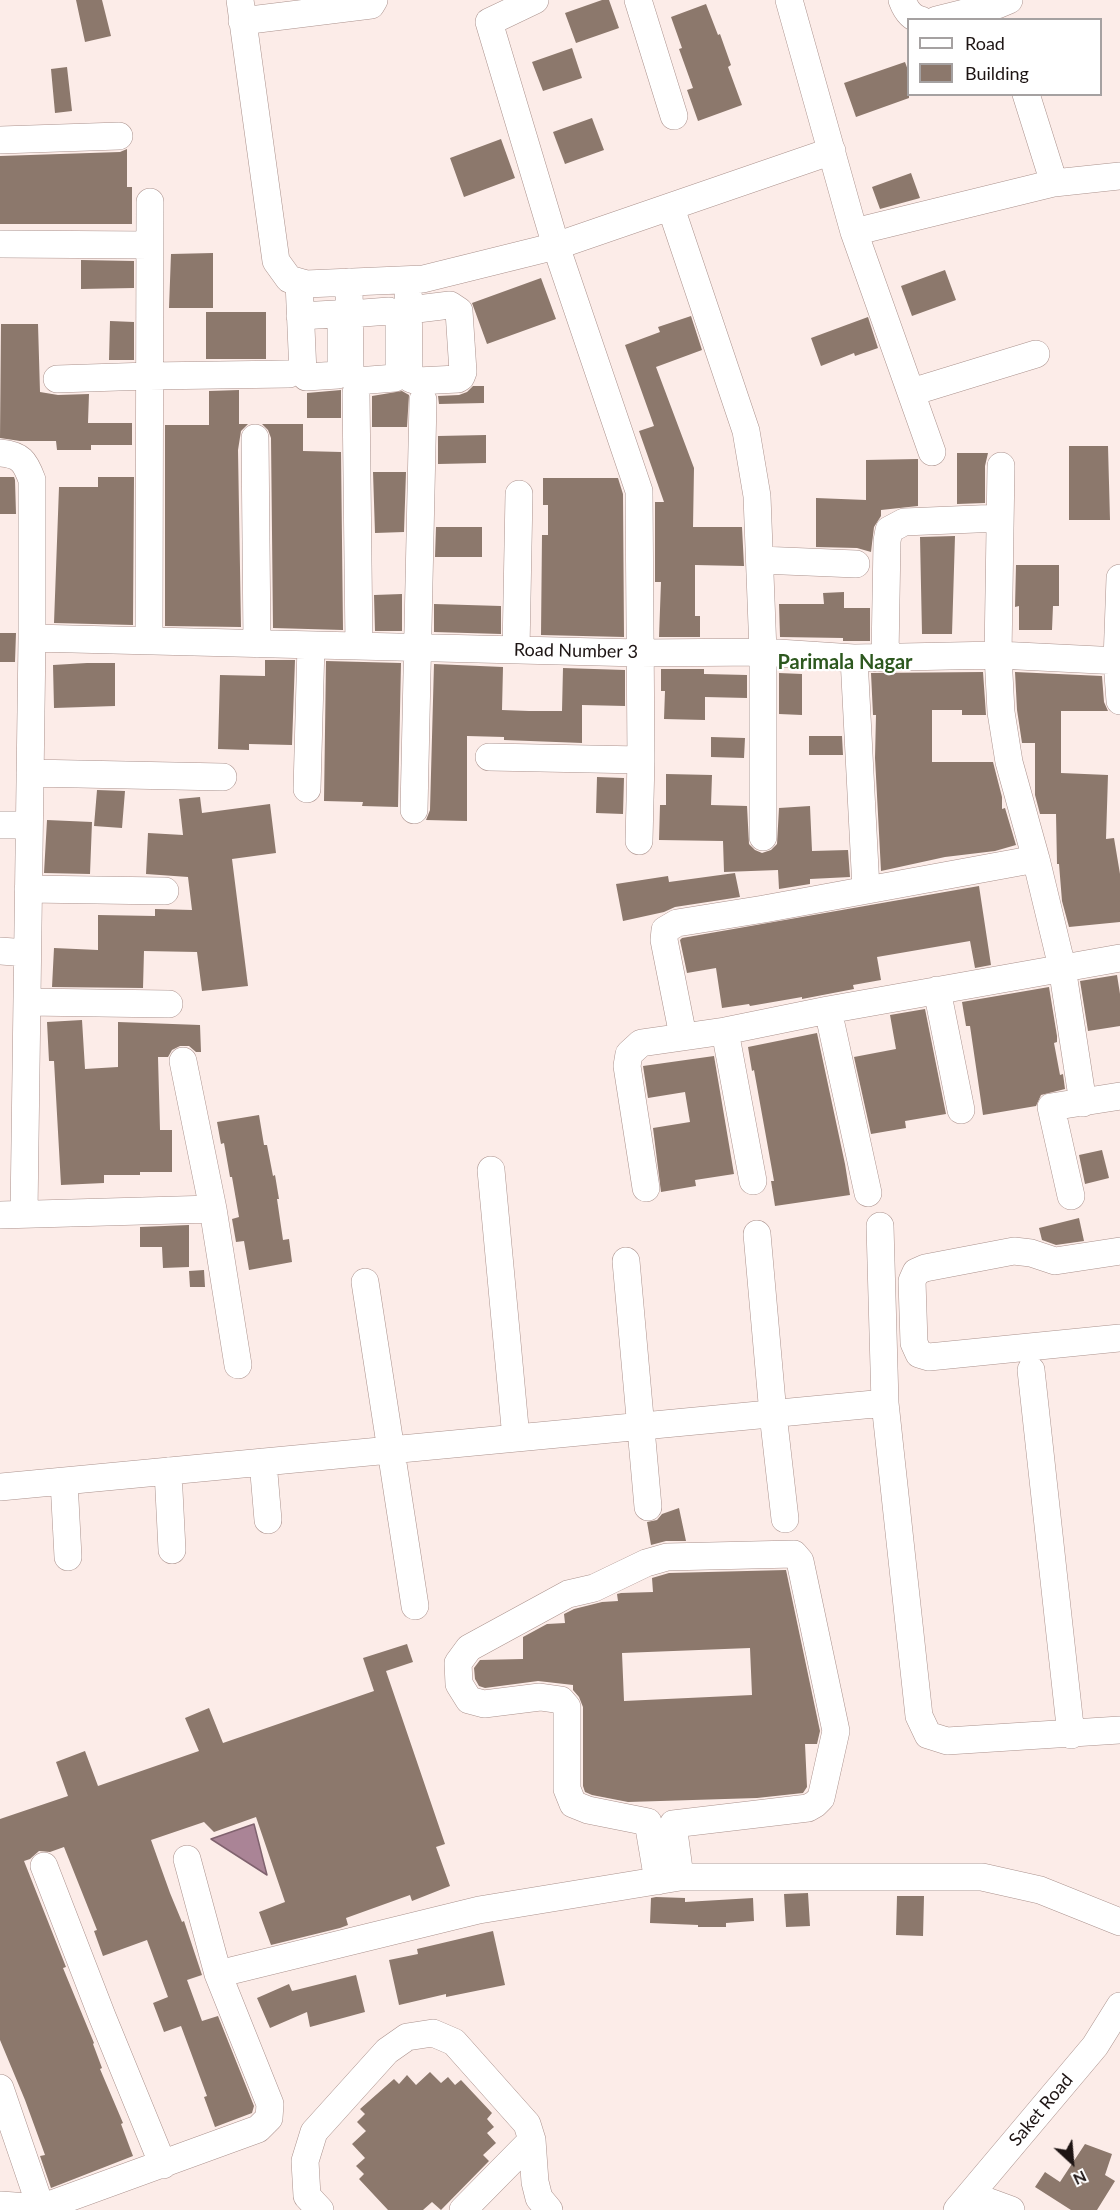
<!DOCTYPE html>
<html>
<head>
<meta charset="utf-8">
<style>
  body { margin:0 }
  #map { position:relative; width:1120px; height:2210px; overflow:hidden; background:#fcece8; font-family:Lato,sans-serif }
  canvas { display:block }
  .legend { position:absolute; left:907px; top:18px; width:195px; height:78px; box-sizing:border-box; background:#fff; border:2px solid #a5a1a1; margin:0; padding:8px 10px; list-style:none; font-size:18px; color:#1e1514 }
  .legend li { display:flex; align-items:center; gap:12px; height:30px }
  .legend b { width:30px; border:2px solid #a5a1a1 }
  .north { position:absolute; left:1042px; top:2132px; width:60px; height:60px; -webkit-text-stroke:4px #fff; paint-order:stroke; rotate:154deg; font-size:16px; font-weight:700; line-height:24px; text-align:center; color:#1e1514 }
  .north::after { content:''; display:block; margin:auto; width:21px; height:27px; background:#1e1514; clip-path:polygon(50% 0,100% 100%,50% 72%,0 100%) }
</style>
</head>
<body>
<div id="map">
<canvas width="1120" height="2210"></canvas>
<ul class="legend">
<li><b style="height:8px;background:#fff"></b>Road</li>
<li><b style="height:16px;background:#8c786c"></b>Building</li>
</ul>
<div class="north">N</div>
</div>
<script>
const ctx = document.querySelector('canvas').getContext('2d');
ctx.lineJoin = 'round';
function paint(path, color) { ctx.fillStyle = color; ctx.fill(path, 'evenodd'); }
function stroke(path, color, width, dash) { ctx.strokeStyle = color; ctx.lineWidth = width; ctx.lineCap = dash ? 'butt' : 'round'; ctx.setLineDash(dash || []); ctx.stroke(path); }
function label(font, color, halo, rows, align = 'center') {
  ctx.font = font + ' Lato,sans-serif'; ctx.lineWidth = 4.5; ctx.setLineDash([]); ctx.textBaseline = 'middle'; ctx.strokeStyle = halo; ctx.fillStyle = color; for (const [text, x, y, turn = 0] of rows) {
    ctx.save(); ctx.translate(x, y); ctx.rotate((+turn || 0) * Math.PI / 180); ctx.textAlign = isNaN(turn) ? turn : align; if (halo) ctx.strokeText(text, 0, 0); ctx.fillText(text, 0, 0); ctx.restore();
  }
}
const water = new Path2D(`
  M254,1824L267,1875L211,1839Z`);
paint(water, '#aa8496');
stroke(water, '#80636f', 1.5);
paint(new Path2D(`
  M76,0H102L111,36L85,42Z
  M602,0H609L619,28L576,43L565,13Z
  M706,4L718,35L720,34L731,65L728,67L742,105L698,121L687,90L693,88L679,49L682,48L671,17Z
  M572,48L582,78L543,91L532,62Z
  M905,62L909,73V98L856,117L844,83Z
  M67,67L72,111L55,113L51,69Z
  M592,118L604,150L565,164L553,132Z
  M501,139L515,178L464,197L450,158Z
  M127,149V187H132V224H0V156L120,152Z
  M911,173L920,198L880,209L872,187Z
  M213,253V308H169L171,254Z
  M81,260L134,261V288L81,289Z
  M945,270L956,300L912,316L901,286Z
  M541,278L556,319L487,344L472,303Z
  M206,312H266V359H206Z
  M691,316L702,350L656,367L694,468L693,527H742L744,566L695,565V616H700V637H659L661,582H655V502H664L639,431L654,426L625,345L660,332L658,327Z
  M868,317L878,348L855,356L854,353L821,366L811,338Z
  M110,321L134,322V360H109Z
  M1,324H38L40,392L58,395L89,394L88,423H132V445H91V450H57L56,441H20L0,438Z
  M473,386H484V403L439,404L438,396L459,395L467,392Z
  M239,390V424H248L241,431L238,450L241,627L165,626V425H209V391Z
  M341,390V418H307V393Z
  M402,391L409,395L407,427H372V396Z
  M262,424H303V451L341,452L343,630L273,628L271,438L268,430Z
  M486,435V463L438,464V436Z
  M1069,446H1108L1110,520H1069Z
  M957,453H988L985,466V503L957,504Z
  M918,459V506L881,510V516L874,527L871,552L857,548L816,547V498L866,500V460Z
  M373,472H406L404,532L375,533Z
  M0,477H14L15,480L16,514H0Z
  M98,477H134L133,625L54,623L59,487H98Z
  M543,478H618L623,494L624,637L541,635L542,535H548V505H543Z
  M436,527H482V557H435Z
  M955,536L952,634H922L920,537Z
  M1016,565H1059V606H1053L1052,630H1019V606L1015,607Z
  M844,592V608H870V641H843V638L780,637L779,604H824L823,593Z
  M402,594V631H375L374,595Z
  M434,604L501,606V634L434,632Z
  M0,633H16L15,662H0Z
  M265,660H295L292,745L249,744V750L218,749L220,675L265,676Z
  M326,661L401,663L398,807L362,806L363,802L324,801Z
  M87,663H115V706L54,708L53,665Z
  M434,664L503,667L502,710L529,711H562L563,668L625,670V706L582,705V743L504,740V737L467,736V821L426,820L430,810Z
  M661,669H704V674L747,675V698L705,697V720L664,719L665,691H661Z
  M983,672L986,715H962V710H932V762H993L1002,797V809L1005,808L1016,845L995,851L945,857L881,871L875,758L876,715H873L871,673Z
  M1015,672L1102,676L1104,702L1108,711H1061V773L1108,775L1106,839L1114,838L1120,874V922L1069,927L1062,901L1059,864H1057L1056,814H1040L1035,795V743H1022L1017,710Z
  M779,673L802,674V715L779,714Z
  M809,736H842L843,755H809Z
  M711,737L745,738L744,758L711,757Z
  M666,774L712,775L711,805L747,806L749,844L755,850L762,853L771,850L777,844L779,808L810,806L812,851L848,850L850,877L810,879V884L779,889L778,870L724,872L723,841L659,840L660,805H666Z
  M597,777L624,778L623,814L596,813Z
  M97,790L125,791L122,828L94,826Z
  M200,797L202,813L270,804L276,853L232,859L248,986L202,991L197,952L144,951L143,988L52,987L54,948L98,950V915L155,916V909L192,910L188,877L146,874L148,833L183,835L179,799Z
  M47,820L92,822L90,874L44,873Z
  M735,873L740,897L675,907L664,912L623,921L616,884L668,876L669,882Z
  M979,886L991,965L975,968L970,941L877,957L881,980L853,985L854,989L802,999V997L750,1006L749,1004L722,1008L716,968L687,973L680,940L682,938Z
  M1117,975L1120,994V1026L1088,1031L1080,981Z
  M1049,987L1057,1036V1042L1054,1043L1060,1075L1063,1074L1065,1089L1041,1095L1036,1106L983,1115L970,1026H966L962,1002Z
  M925,1009L946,1114L905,1121L906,1128L871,1134L854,1057L896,1049L890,1015Z
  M82,1020L85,1069L118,1067V1022L200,1025L201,1052H196L189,1046H180L172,1050L168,1057H158L160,1130H172V1172H140V1175H104V1183L61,1185L54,1061H49L47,1022Z
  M817,1033L845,1164L850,1195L775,1206L771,1181H774L765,1131L754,1070L752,1071L748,1047Z
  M714,1056L734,1174L695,1180L696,1186L661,1192L653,1128L690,1122L685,1092L648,1098L643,1066Z
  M259,1115L264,1145H267L273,1176L275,1175L279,1199H277L283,1240L289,1239L292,1262L249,1270L244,1241L236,1242L232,1219L239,1217L232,1177H230L224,1143L221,1144L217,1122Z
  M1102,1150L1109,1178L1085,1184L1079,1155Z
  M1079,1218L1084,1241L1056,1245L1042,1240L1039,1228Z
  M189,1225V1267L163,1268L162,1247H140V1227Z
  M204,1270L205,1287H190L189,1271Z
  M679,1508L686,1541H666L651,1545L647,1522L657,1520L662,1514Z
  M786,1570L820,1731L817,1744H805L807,1787L803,1793L757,1798L628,1802L592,1795L585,1792L583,1786V1707L579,1697L573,1690V1685L538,1681L485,1688L479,1686L475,1679L474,1668L480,1660L523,1659V1637L547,1624L565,1623L564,1614L574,1609L602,1602L618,1601L617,1594L621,1593L653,1592L652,1578L669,1573ZM750,1648L752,1695L624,1701L622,1653Z
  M407,1644L413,1662L386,1671L445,1844L436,1847L450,1886L412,1901L410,1895L346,1918L348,1925L340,1928L271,1945L259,1912L285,1902L256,1817L214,1832L204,1822L151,1840L170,1893L182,1922L184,1921L202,1975L187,1980L202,2021L218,2016L254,2106L252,2113L215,2127L204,2097L207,2096L181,2026L164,2032L153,2003L168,1997L147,1940L103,1956L94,1931L97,1930L64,1847L50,1852L39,1851L30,1859L24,1861L66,1967L63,1968L94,2043L93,2044L102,2068L100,2069L123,2123L121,2124L133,2156L51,2188L40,2156L45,2155L25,2100L0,2040V1819L68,1796L56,1762L85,1751L98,1786L199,1751L185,1718L209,1708L223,1743L374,1691L363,1658Z
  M808,1893L810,1926L786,1927L784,1894Z
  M897,1896H924L923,1936L896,1935Z
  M656,1897L685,1898V1902L753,1898L754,1921L726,1923V1927H698V1925L650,1923L651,1898Z
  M493,1931L505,1985L446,1997V1994L399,2005L389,1960L418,1954L417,1949Z
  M356,1975L365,2012L310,2027L307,2012L270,2028L257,1998L289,1984L292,1991Z
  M430,2072L441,2083L448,2077L455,2085L461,2080L492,2113L487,2119L494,2127L487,2133L496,2143L483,2155L489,2161L441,2210L432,2202L423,2210H388L359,2179L364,2174L356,2166L365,2158L352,2144L366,2131L357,2122L365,2114L360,2109L394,2079L399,2084L407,2075L416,2085Z
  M1085,2144L1112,2154L1105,2175L1115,2181L1097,2210H1071L1035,2187L1045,2172L1060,2182Z`), '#8c786c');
const minor = new Path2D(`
  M240,0L276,261L289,279L306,284L423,279L556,246L832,151
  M535,0L489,22L556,246L639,491L641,760L639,841
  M638,0L674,116
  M789,0L854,232L932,452
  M902,0C905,8 911,18 921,20
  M936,20L997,5L1009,0
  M242,21L371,5L374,0
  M1026,94L1054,183
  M0,140L119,136
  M671,208L746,431L757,496L763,652V837
  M854,232L1054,183L1120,176
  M0,244L149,245
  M408,280L409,374L411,379L417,381L458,379L461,377L463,372L459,311L450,305L409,310
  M299,282L303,373L306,377L338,375L341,373V320L335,314L300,316
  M349,282L350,373L357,381L395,378L398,375L399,370V316L389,311L350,314
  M57,379L149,376L289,374
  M912,392L1036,354
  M356,393L359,646
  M255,438L257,644
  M0,453C21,455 25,461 32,480V638L24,1214
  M1001,466L998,655L1001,712L1009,762L1036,859L1062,967L1083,1103
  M760,560L856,564
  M1120,578L1117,661L1120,701
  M32,638L640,653L763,652L854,658L998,655L1120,661
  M149,641L150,202
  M516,650L519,494
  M885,657L887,541L889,530L904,522L1000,518
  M854,658L866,889
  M489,757L641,760
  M30,773L223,777
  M307,789L311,645
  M414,810L423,400
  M0,825H29
  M28,889L165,891
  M0,951L27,953
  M937,990L961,1110
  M27,1002L169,1004
  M828,1010L868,1193
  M725,1031L753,1181
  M683,1036L664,940L665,930L677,923L764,909L1036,859
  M183,1061L213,1209L238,1365
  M491,1170L516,1438
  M646,1188L627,1066L629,1054L641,1043L725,1031L828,1010L1120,958
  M1071,1196L1051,1107L1120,1096
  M0,1215L213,1209
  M880,1226L885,1403L919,1716L928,1735L947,1741L1120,1730
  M757,1234L773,1414L785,1519
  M1120,1251L1055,1261L1031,1253L1014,1251L925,1268L916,1272L912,1281L914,1343L919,1354L929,1357L1120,1338
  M626,1261L648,1507
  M365,1282L415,1606
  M1031,1370L1071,1735
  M263,1462L268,1520
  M168,1471L172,1550
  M64,1481L68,1557
  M0,1487L885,1403
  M44,1866L102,2016L163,2165
  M658,1881L648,1822L588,1810L573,1804L567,1789V1707L561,1700L540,1697L484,1704L469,1700L459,1684L458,1663L469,1648L568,1594L594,1588L646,1563L667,1557L794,1554L800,1561L836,1731L821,1798L815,1804L808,1808L673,1824L680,1877
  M218,1974L479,1910L680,1877H982L1040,1890L1120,1922
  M0,2088L41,2208
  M970,2195L1011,2210
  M0,2207L1,2205L41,2208L258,2129L269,2118L270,2104L218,1974L187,1859
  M320,2210L307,2196L305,2161L314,2132L387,2051L407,2037L433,2033L454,2042L527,2124L532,2140L535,2182L539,2198L549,2210
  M463,2210L532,2140
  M957,2210L1095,2046L1120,2006`);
stroke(minor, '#ab928d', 28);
stroke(minor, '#fff', 27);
label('18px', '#1e1514', '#fff', [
  ["Road Number 3",576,651,1],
  ["Saket Road",1041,2110,-50]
]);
label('bold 20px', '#2d581f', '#fff', [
  ["Parimala Nagar",845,663]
]);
</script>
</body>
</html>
